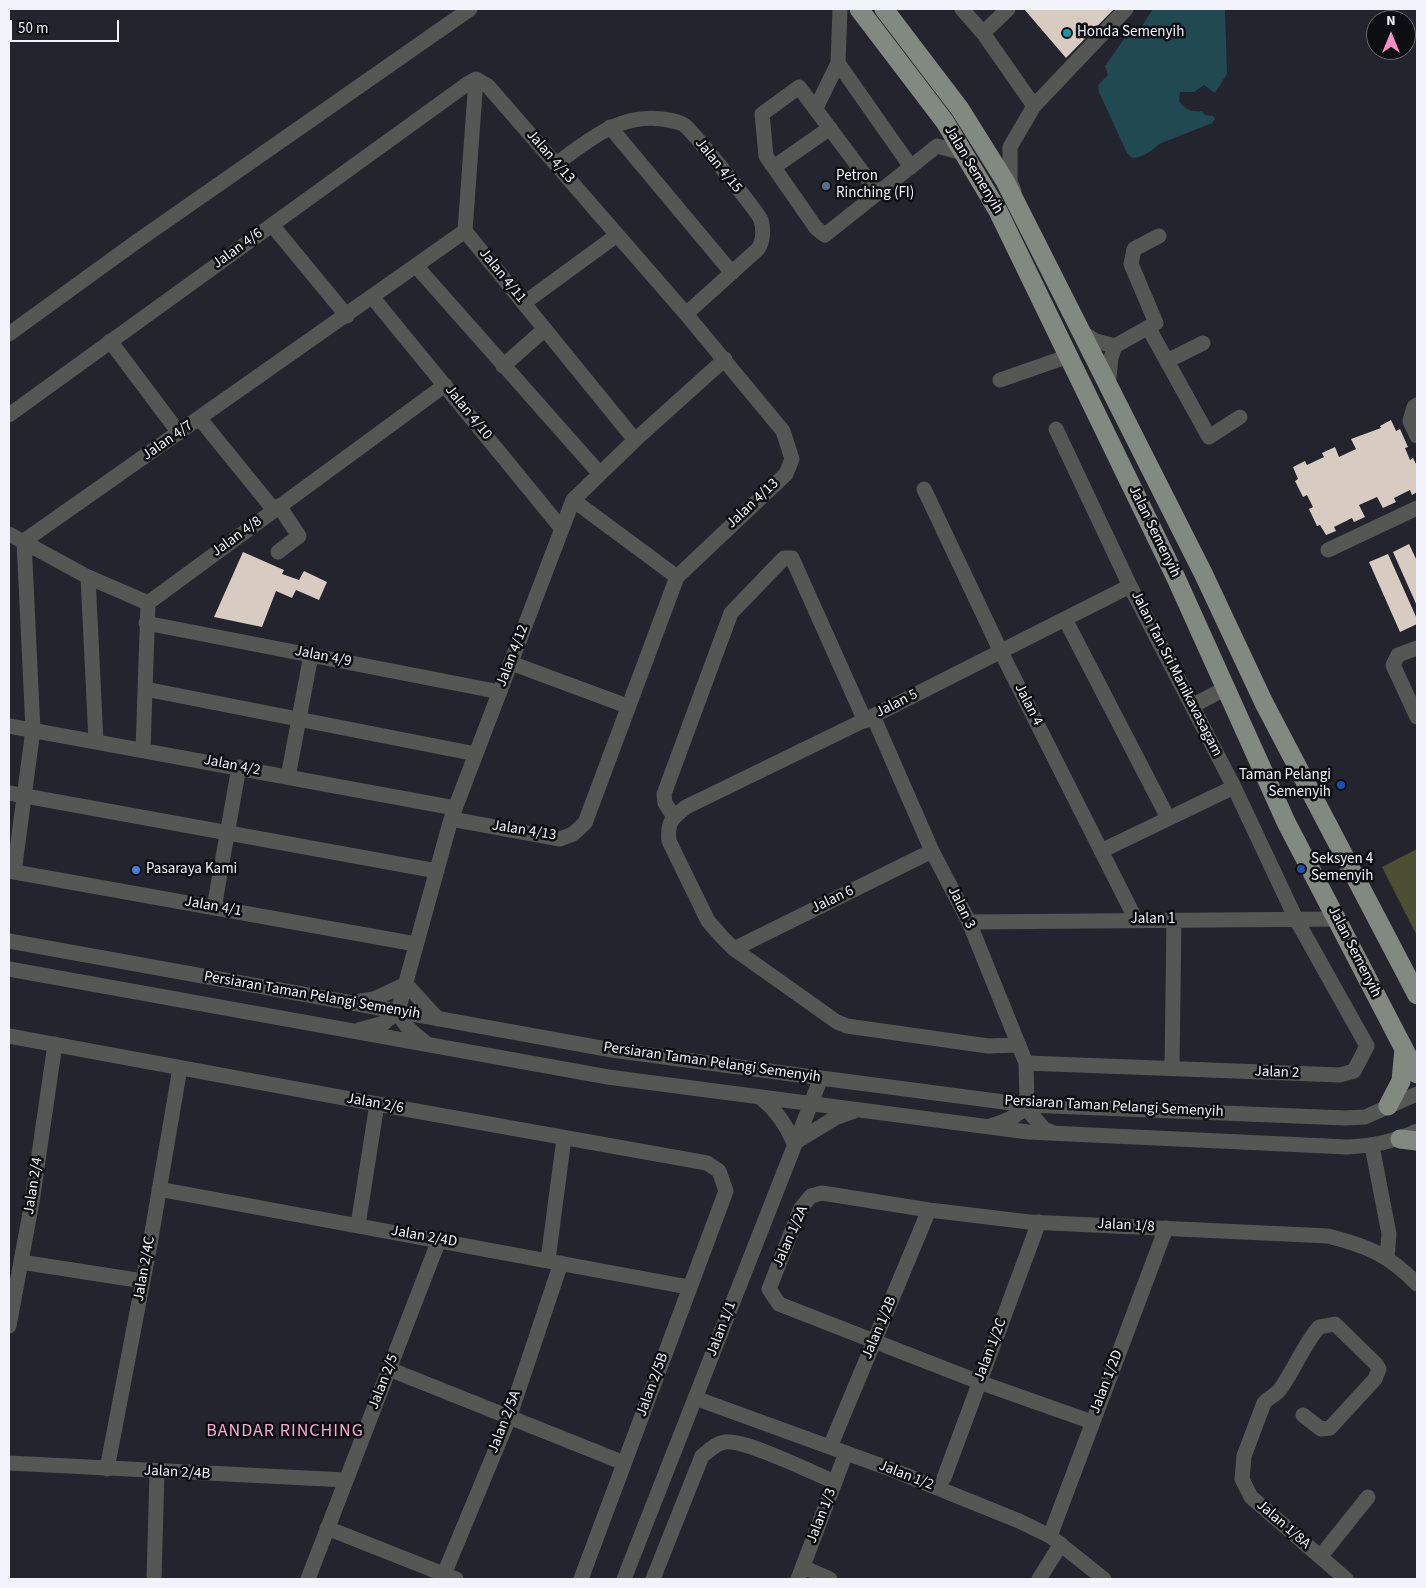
<!DOCTYPE html>
<html>
<head>
<meta charset="utf-8">
<style>
  body { margin:0 }
  #map { position:relative; width:1426px; height:1588px; overflow:hidden; background:#23242e; font-family:"Source Sans 3",sans-serif }
  canvas { display:block }
  .frame { position:absolute; inset:0; border:10px solid #f2f3fa; pointer-events:none }
  .north { position:absolute; left:1366px; top:10px; width:50px; height:50px; box-sizing:border-box; background:#0d0e12; border:1px solid #696a6f; border-radius:50%; rotate:0deg; font-size:14px; font-weight:700; line-height:20px; text-align:center; color:#f2f3fa }
  .north::after { content:''; display:block; margin:auto; width:18px; height:22px; background:#fb8fc5; clip-path:polygon(50% 0,100% 100%,50% 72%,0 100%) }
  .scale { position:absolute; left:10px; top:20px; width:109px; height:22px; box-sizing:border-box; border:2px solid #f2f3fa; border-top:0; padding-left:6px; font-size:15px; line-height:18px; white-space:nowrap; color:#f2f3fa; -webkit-text-stroke:4px #0d0e12; paint-order:stroke }
</style>
</head>
<body>
<div id="map">
<canvas width="1426" height="1588"></canvas>
<div class="frame"></div>
<div class="north">N</div>
<div class="scale">50 m</div>
</div>
<script>
const ctx = document.querySelector('canvas').getContext('2d');
ctx.lineJoin = 'round';
function paint(path, color) { ctx.fillStyle = color; ctx.fill(path, 'evenodd'); }
function stroke(path, color, width, dash) { ctx.strokeStyle = color; ctx.lineWidth = width; ctx.lineCap = dash ? 'butt' : 'round'; ctx.setLineDash(dash || []); ctx.stroke(path); }
function label(font, color, halo, rows, align = 'center') {
  ctx.font = font + ' "Source Sans 3",sans-serif'; ctx.lineWidth = 5; ctx.setLineDash([]); ctx.textBaseline = 'middle'; ctx.strokeStyle = halo; ctx.fillStyle = color; for (const [text, x, y, turn = 0] of rows) {
    ctx.save(); ctx.translate(x, y); ctx.rotate((+turn || 0) * Math.PI / 180); ctx.textAlign = isNaN(turn) ? turn : align; if (halo) ctx.strokeText(text, 0, 0); ctx.fillText(text, 0, 0); ctx.restore();
  }
}
paint(new Path2D(`
  M1417,849V936L1382,867Z`), '#4d4f32');
paint(new Path2D(`
  M1153,9H1225L1227,74L1215,93L1204,85L1194,92H1180L1179,101C1185,110 1191,112 1202,111L1205,115L1213,116L1215,119L1212,123L1159,144C1152,151 1143,157 1132,158L1127,153L1099,92L1098,85L1108,75L1105,66L1126,36L1142,26Z`), '#214951');
paint(new Path2D(`
  M1024,9H1114L1066,58Z
  M1391,420L1396,431L1400,429L1408,447L1405,448L1410,460L1413,458L1417,466V492L1412,495L1410,490L1394,498L1396,502L1383,508L1377,497L1359,505L1365,517L1354,522L1352,518L1334,527L1336,531L1326,535L1320,525L1317,526L1309,509L1313,507L1307,495L1303,497L1295,481L1298,479L1293,467L1305,461L1307,465L1324,457L1322,453L1335,447L1339,457L1356,449L1351,439L1381,428L1380,426Z
  M1409,544L1417,561V606L1393,552Z
  M243,552L284,570L282,574L299,580L304,571L327,582L319,600L296,590L292,598L276,591L262,627L214,617Z
  M1388,554L1417,619V624L1400,632L1369,562Z`), '#d8ccc2');
stroke(new Path2D(`
  M962,9L983,33L1034,106L1010,147V181L1014,191
  M983,33L1008,9
  M838,63L911,167
  M476,79L465,231L635,440
  M1034,106L1126,9
  M816,108L838,63L840,9
  M610,127L732,273
  M556,164C588,141 619,113 662,119C668,120 679,121 684,125C693,131 757,211 761,220C764,230 763,241 758,249L686,314
  M774,167L830,128
  M878,193L799,87L762,114L766,156L816,228L825,235L937,146L963,153
  M272,225L347,316
  M417,267L600,474
  M373,298L562,529
  M524,303L617,235
  M1148,327L1209,437L1240,417
  M1081,332L1096,341L1115,346
  M9,334L136,242L470,9
  M110,341L179,433
  M1167,361L1203,343
  M503,366L545,329
  M1000,380L1069,356
  M1108,387L1111,358L1115,346L1156,323L1131,264L1134,249L1159,236
  M1417,405L1414,407L1410,421L1417,436
  M9,415L467,84L476,79L488,86L686,314L783,431L792,459L786,474L677,577L585,823L573,834L560,839L451,819
  M200,419L274,510
  M924,489L1001,652L1136,920
  M573,500L677,577
  M9,534L88,577L148,603
  M1328,550L1417,508
  M278,552L299,536L279,506
  M88,577L96,741
  M1065,619L1168,818
  M146,623L500,692
  M1417,648L1398,655L1393,665L1417,717
  M511,663L627,706
  M145,689L476,754
  M1192,706L1226,688
  M873,716L932,851L969,922L1026,1063L1027,1105L1031,1114L1044,1129L1054,1133
  M9,726L455,808
  M143,750L148,603L445,385
  M288,777L311,655
  M9,793L437,871
  M674,817L665,803L664,794L731,613L784,558H792L865,721
  M1101,851L1234,787
  M9,871L416,944
  M14,872L33,730L24,541L465,231
  M214,908L239,767
  M969,922L1337,919
  M9,941L612,1050L821,1078L1027,1105L1345,1118L1365,1117L1417,1094
  M734,949L932,851
  M9,969L608,1077L1028,1132L1347,1147C1373,1146 1394,1142 1417,1131
  M360,1001L374,999L406,984L438,1019
  M398,1011L451,819L573,500L635,440L725,359
  M398,1011C403,1026 414,1033 426,1043
  M359,1030L384,1023L398,1011
  M9,1036L377,1104L707,1163L719,1171L726,1191L581,1579
  M1019,1045L988,1046L847,1026L837,1022L734,949L722,937L708,921L669,841C667,822 672,818 686,807L873,716L1130,586
  M1026,1063L1340,1075L1354,1071L1367,1046L1296,919L1234,787L1130,586L1056,429
  M1172,1068L1174,920
  M760,1097C776,1110 786,1124 794,1143
  M990,1126C1005,1122 1017,1117 1027,1105
  M794,1143L835,1118L857,1110
  M1372,1146L1389,1234L1387,1258
  M159,1189L689,1287
  M358,1225L377,1104
  M548,1260L564,1138
  M21,1262L143,1281
  M9,1326L32,1202L55,1044
  M389,1369L624,1463
  M695,1398L893,1470L1019,1521L1050,1536L1104,1579
  M1303,1415L1321,1429L1330,1428L1375,1379L1379,1369L1376,1364L1335,1324L1319,1327C1303,1346 1295,1368 1281,1388C1277,1395 1269,1397 1264,1403L1244,1456L1242,1479L1251,1497L1346,1579
  M1092,1422L979,1382L779,1304L769,1289L801,1208L811,1196L822,1193L929,1210L1029,1222L1328,1236C1367,1246 1388,1254 1417,1284
  M830,1447L929,1210
  M9,1463L346,1480
  M107,1469L150,1244L180,1068
  M944,1478L1039,1222
  M327,1528L456,1579
  M1050,1536L1166,1228
  M1320,1557L1368,1497
  M803,1567L830,1579
  M154,1579L157,1472
  M308,1579L439,1240
  M442,1579L509,1418L561,1263
  M624,1579L821,1078
  M653,1579L702,1456C709,1451 716,1443 725,1442C745,1439 813,1473 835,1482
  M798,1579L846,1453
  M1039,1579L1061,1544`), '#545753', 15);
stroke(new Path2D(`
  M859,9L945,122L998,211L1176,578L1286,822L1417,1074
  M884,9L960,109L1005,181L1203,573L1264,703L1417,995
  M1388,1106L1401,1081L1404,1049
  M1400,1139L1417,1141`), '#828980', 19);
for (const [x, y, r, color] of [
  [1067,33,5,"#0f9aa8"],
  [826,186,5,"#5c6f8a"],
  [1341,785,5,"#1a4fb4"],
  [1301,869,5,"#1a4fb4"],
  [136,870,5,"#3f7fe0"]
]) { const dot = new Path2D(); dot.arc(x, y, r, 0, 2 * Math.PI); ctx.fillStyle = color; ctx.fill(dot); stroke(dot, '#0d0e12', 2); }
label('15px', '#f2f3fa', '#0d0e12', [
  ["Honda Semenyih",1077,33],
  ["Petron",836,177],
  ["Rinching (FI)",836,194],
  ["Taman Pelangi",1331,776,"right"],
  ["Semenyih",1331,793,"right"],
  ["Seksyen 4",1311,860],
  ["Semenyih",1311,877],
  ["Pasaraya Kami",146,870]
], 'left');
label('15px', '#f2f3fa', '#0d0e12', [
  ["Jalan 4/13",550,157,49],
  ["Jalan 4/15",718,166,51],
  ["Jalan Semenyih",973,170,59],
  ["Jalan 4/6",238,249,-36],
  ["Jalan 4/11",502,276,51],
  ["Jalan 4/10",468,413,51],
  ["Jalan 4/7",168,441,-35],
  ["Jalan 4/13",753,504,-43],
  ["Jalan Semenyih",1154,532,64],
  ["Jalan 4/8",237,537,-36],
  ["Jalan 4/12",513,656,-69],
  ["Jalan 4/9",323,657,11],
  ["Jalan Tan Sri Manikavasagam",1176,674,63],
  ["Jalan 5",897,704,-27],
  ["Jalan 4",1028,705,63],
  ["Jalan 4/2",232,766,11],
  ["Jalan 4/13",524,831,9],
  ["Jalan 6",833,900,-26],
  ["Jalan 4/1",213,907,10],
  ["Jalan 3",961,908,64],
  ["Jalan 1",1153,920],
  ["Jalan Semenyih",1354,952,63],
  ["Persiaran Taman Pelangi Semenyih",312,996,10],
  ["Persiaran Taman Pelangi Semenyih",712,1063,8],
  ["Jalan 2",1277,1073,2],
  ["Jalan 2/6",375,1104,10],
  ["Persiaran Taman Pelangi Semenyih",1114,1107,3],
  ["Jalan 2/4",34,1186,-81],
  ["Jalan 1/8",1126,1226,3],
  ["Jalan 2/4D",424,1237,10],
  ["Jalan 1/2A",791,1237,-66],
  ["Jalan 2/4C",145,1269,-80],
  ["Jalan 1/2B",880,1328,-67],
  ["Jalan 1/1",722,1329,-69],
  ["Jalan 1/2C",991,1350,-69],
  ["Jalan 2/5",384,1382,-69],
  ["Jalan 1/2D",1107,1382,-69],
  ["Jalan 2/5B",653,1385,-70],
  ["Jalan 2/5A",505,1422,-69],
  ["Jalan 2/4B",177,1473,3],
  ["Jalan 1/2",906,1476,21],
  ["Jalan 1/3",822,1516,-69],
  ["Jalan 1/8A",1283,1525,41]
]);
ctx.letterSpacing = '1px';
label('18px', '#f6aace', '#0d0e12', [
  ["BANDAR RINCHING",285,1432]
]);
ctx.letterSpacing = '0px';
</script>
</body>
</html>
